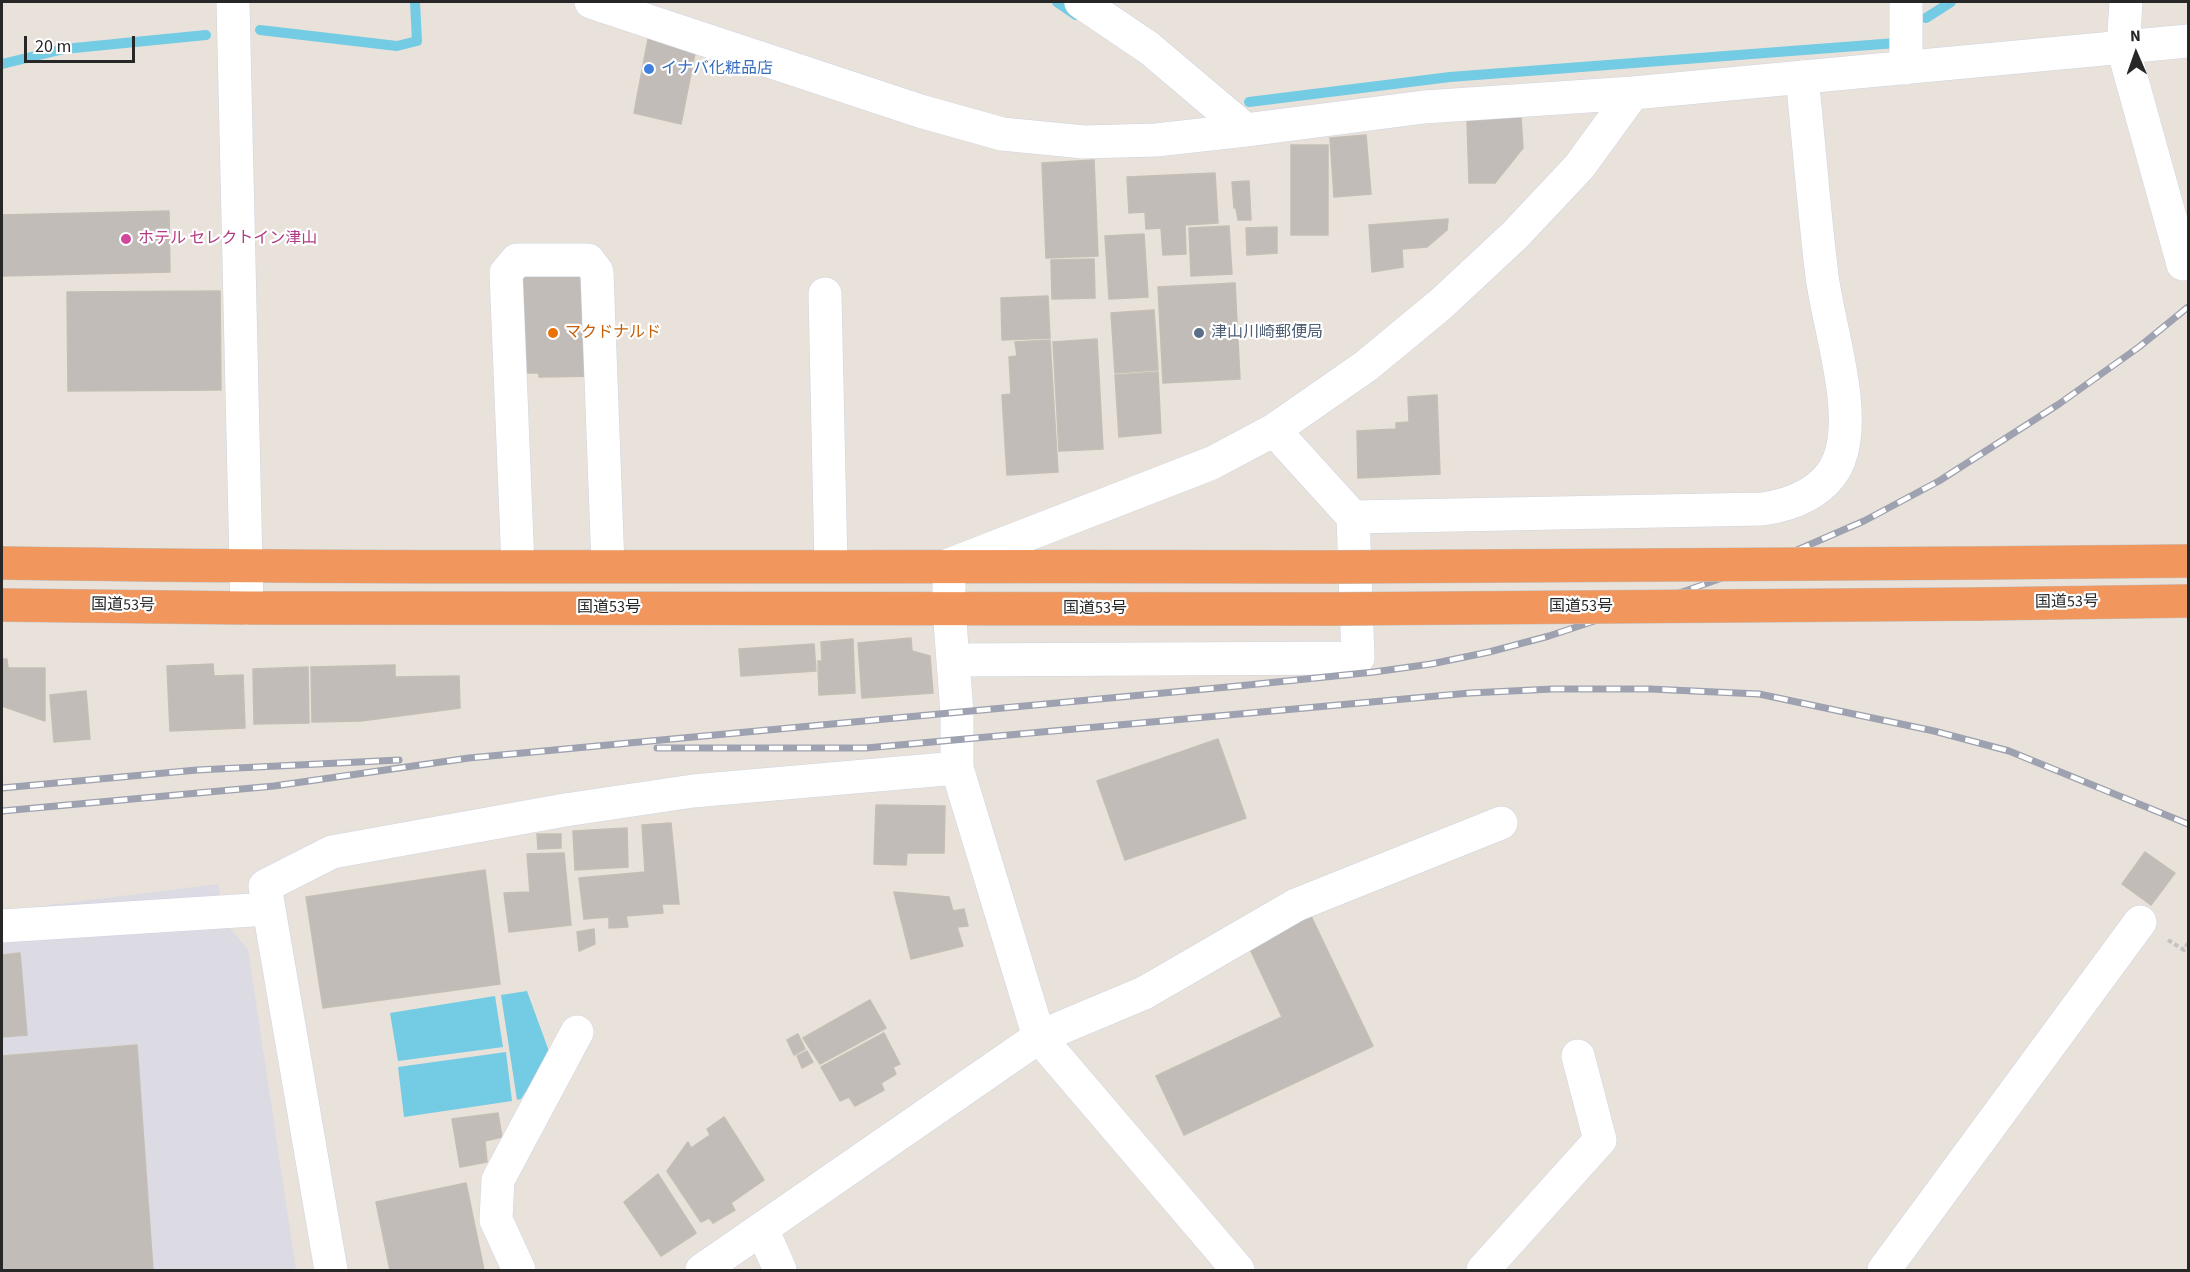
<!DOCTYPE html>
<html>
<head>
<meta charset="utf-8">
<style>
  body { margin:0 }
  #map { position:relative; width:2190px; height:1272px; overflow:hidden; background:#e9e2da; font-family:"Source Sans 3",sans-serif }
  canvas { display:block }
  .frame { position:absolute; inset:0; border:3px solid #272727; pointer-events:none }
  .north { position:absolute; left:2106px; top:24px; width:60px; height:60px; -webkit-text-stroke:4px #fff; paint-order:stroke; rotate:358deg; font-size:16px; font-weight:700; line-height:24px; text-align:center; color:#272727 }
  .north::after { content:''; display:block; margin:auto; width:21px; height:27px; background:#272727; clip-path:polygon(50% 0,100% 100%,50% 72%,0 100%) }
  .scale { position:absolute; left:24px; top:36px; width:111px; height:27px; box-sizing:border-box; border:3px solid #272727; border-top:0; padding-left:8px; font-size:18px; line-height:21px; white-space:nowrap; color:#272727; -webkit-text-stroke:4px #fff; paint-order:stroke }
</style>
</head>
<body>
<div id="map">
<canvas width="2190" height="1272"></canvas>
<div class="frame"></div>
<div class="north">N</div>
<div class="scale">20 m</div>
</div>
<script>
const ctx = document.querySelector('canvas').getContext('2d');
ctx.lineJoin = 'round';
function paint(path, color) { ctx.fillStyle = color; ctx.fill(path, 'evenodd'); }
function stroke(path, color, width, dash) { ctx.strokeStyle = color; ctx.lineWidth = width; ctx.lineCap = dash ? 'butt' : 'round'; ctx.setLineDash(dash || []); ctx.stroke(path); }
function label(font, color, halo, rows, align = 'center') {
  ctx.font = font + ' "Source Sans 3","Noto Sans JP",sans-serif'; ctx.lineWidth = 4.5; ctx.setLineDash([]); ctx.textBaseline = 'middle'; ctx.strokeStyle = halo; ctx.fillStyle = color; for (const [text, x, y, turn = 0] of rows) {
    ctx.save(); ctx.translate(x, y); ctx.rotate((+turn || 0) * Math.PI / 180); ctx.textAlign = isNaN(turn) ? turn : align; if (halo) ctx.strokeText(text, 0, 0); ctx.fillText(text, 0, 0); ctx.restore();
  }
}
paint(new Path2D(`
  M218,884L226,924L248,949L296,1270H2V911Z`), '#dcdae2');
paint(new Path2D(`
  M527,991L550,1054L521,1099L517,1100L501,995Z
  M495,996L503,1047L398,1061L390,1013Z
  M506,1052L512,1101L404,1117L398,1067Z`), '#74cbe4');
stroke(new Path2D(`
  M1057,2L1076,15
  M1926,18L1951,2
  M260,30L397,46L417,41L415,2
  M2,64L64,49L206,35
  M1249,102L1450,77L1896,43V37`), '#74cbe4', 10);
const building = new Path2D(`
  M648,39L695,53L681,124L634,113Z
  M1521,117L1523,148L1495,183H1469L1467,121Z
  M1366,135L1371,194L1334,197L1330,138Z
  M1291,145H1328V235H1291Z
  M1094,160L1098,256L1046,258L1042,163Z
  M1215,173L1218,223L1185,225L1186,254L1163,255L1161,228L1146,229L1145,212L1129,213L1127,177Z
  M1249,181L1251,220H1238L1236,208H1234L1232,182Z
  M169,211L170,272L2,276V215Z
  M1448,219L1447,230L1427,247L1402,249L1403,267L1372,272L1369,225Z
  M1229,226L1232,274L1191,276L1189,228Z
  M1277,227V253L1247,255L1246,228Z
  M1144,234L1148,297L1109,299L1105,236Z
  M1094,259L1095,298L1052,299L1051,260Z
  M588,275L597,376L539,377V373H520L518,276Z
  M1235,283L1240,379L1163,383L1158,287Z
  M220,291L221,390L68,391L67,292Z
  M1048,296L1050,338L1002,340L1001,298Z
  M1154,310L1158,370L1115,373L1111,313Z
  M1097,339L1103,449L1059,451L1053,342Z
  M1050,340L1058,472L1007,475L1002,395L1011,394L1009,357L1017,356L1015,342Z
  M1158,372L1161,433L1119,437L1115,375Z
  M1437,395L1440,474L1358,478L1357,431L1396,429V423L1409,422L1408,397Z
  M911,638L912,651L930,656L933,693L862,698L858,643Z
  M853,639L855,693L819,695L818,661H822L821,642Z
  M814,644L816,671L741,676L739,649Z
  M2,659H7L8,668H45V721L2,706Z
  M213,664L214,676L243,675L245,728L170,731L167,666Z
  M395,665V677L459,676L460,708L361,721L312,722L311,667Z
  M308,667L309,723L254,724L253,669Z
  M86,691L90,739L54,742L50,695Z
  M1218,739L1246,818L1125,860L1097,781Z
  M876,805L945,806L944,853H907L906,865L874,864Z
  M671,823L679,904H662L663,913L626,916L628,927L609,928V917L584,919L579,878L645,872L642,825Z
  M627,828L628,867L575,870L573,831Z
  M537,834H561V848L538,849Z
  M2145,852L2175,873L2151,905L2122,884Z
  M564,853L571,925L509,932L504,893L530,892L527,854Z
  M485,870L500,984L323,1008L306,897Z
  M894,892L949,897L953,911L964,909L968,926L957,927L963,946L911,959Z
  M1311,916L1373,1046L1184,1135L1156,1076L1282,1017L1248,945Z
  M594,929L595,944L579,951L577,932Z
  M20,953L27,1035L2,1037V955Z
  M870,1000L886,1028L820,1064L803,1038Z
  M884,1033L900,1064L893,1067L896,1074L881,1083L884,1090L855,1106L849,1097L840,1101L821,1067Z
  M798,1034L805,1049L794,1055L787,1040Z
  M137,1045L153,1270H2V1056Z
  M807,1051L813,1062L802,1068L797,1056Z
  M498,1113L502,1137L485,1141L487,1162L460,1167L452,1119Z
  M724,1117L764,1180L731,1203L735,1210L713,1223L709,1218L701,1222L667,1171L688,1142L691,1148L710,1135L707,1129Z
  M658,1174L696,1233L661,1256L624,1202Z
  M466,1183L484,1270H390L376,1202Z`);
paint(building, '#c1bcb7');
stroke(building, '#c4beb4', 1.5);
const minor = new Path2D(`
  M233,2L247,608
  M591,2L920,111L1002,134L1084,142L1156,140L1246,130L1424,107L1633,93L2188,41
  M1081,2L1149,48L1246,130
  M2126,2L2123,48L2183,264
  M1906,68V2
  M825,294L831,566
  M1274,430L1353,517L1762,509C1793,505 1827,491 1839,460C1858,412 1829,329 1822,276C1814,210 1809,144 1802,77
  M518,566L506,273L517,260H588L597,272L608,566
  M953,660L1358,658L1353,517
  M2,926L268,909
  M762,1229L780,1270
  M331,1270L265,886L332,852L565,810L693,791L957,768
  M519,1270L496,1220L498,1180L577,1032
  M702,1270L1039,1037L1144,993L1296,905L1501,823
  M1238,1270L1039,1037L957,768V713L949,609V565L1212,463L1274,430L1366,366L1441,304L1515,235L1579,167L1633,93
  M1483,1270L1600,1140L1578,1056
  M1884,1270L2140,922`);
const highway = new Path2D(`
  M2,563C445,570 888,565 1331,567
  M1981,563L2188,561
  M1980,604L2188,601
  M2,605L247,608L1329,609`);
stroke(minor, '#cfd3e0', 34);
stroke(highway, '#c3c3c3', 34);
stroke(new Path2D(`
  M2168,940L2184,950L2188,943`), '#c3c3c3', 4, [4.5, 3]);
stroke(minor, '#fff', 33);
stroke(highway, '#f1975d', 33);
const rail = new Path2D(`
  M657,748H866L1470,693L1553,689H1650L1759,694L1934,731L2009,751L2188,824
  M2,788L197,770L399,760
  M2,811L274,786L469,758L1238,686L1374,672L1431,664L1489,652L1549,636L1688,590L1781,557L1864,521L1939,481L2059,404L2139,347L2188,307`);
stroke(rail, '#9da1b0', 7);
stroke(rail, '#fff', 4.5, [14]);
const highwayBridge = new Path2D(`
  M1331,567L1981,563
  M1329,609L1980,604`);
stroke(highwayBridge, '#c3c3c3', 34, []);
stroke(highwayBridge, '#f1975d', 33);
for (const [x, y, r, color] of [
  [649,69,6,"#3f7fe0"],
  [126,239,6,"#d1479c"],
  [553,333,6,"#e8710a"],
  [1199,333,6,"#5c6f8a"]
]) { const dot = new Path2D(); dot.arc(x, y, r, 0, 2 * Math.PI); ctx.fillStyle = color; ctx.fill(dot); stroke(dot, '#fff', 2); }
label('16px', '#366cbe', '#fff', [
  ["イナバ化粧品店",661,69]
], 'left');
label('16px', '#b23c85', '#fff', [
  ["ホテル セレクトイン津山",138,239]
], 'left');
label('16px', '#c56008', '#fff', [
  ["マクドナルド",565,333]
], 'left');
label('16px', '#4e5e75', '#fff', [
  ["津山川崎郵便局",1211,333]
], 'left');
label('16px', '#272727', '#fff', [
  ["国道53号",2067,603,-1],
  ["国道53号",123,606,1],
  ["国道53号",1581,607],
  ["国道53号",609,608],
  ["国道53号",1095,609]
]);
</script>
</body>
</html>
